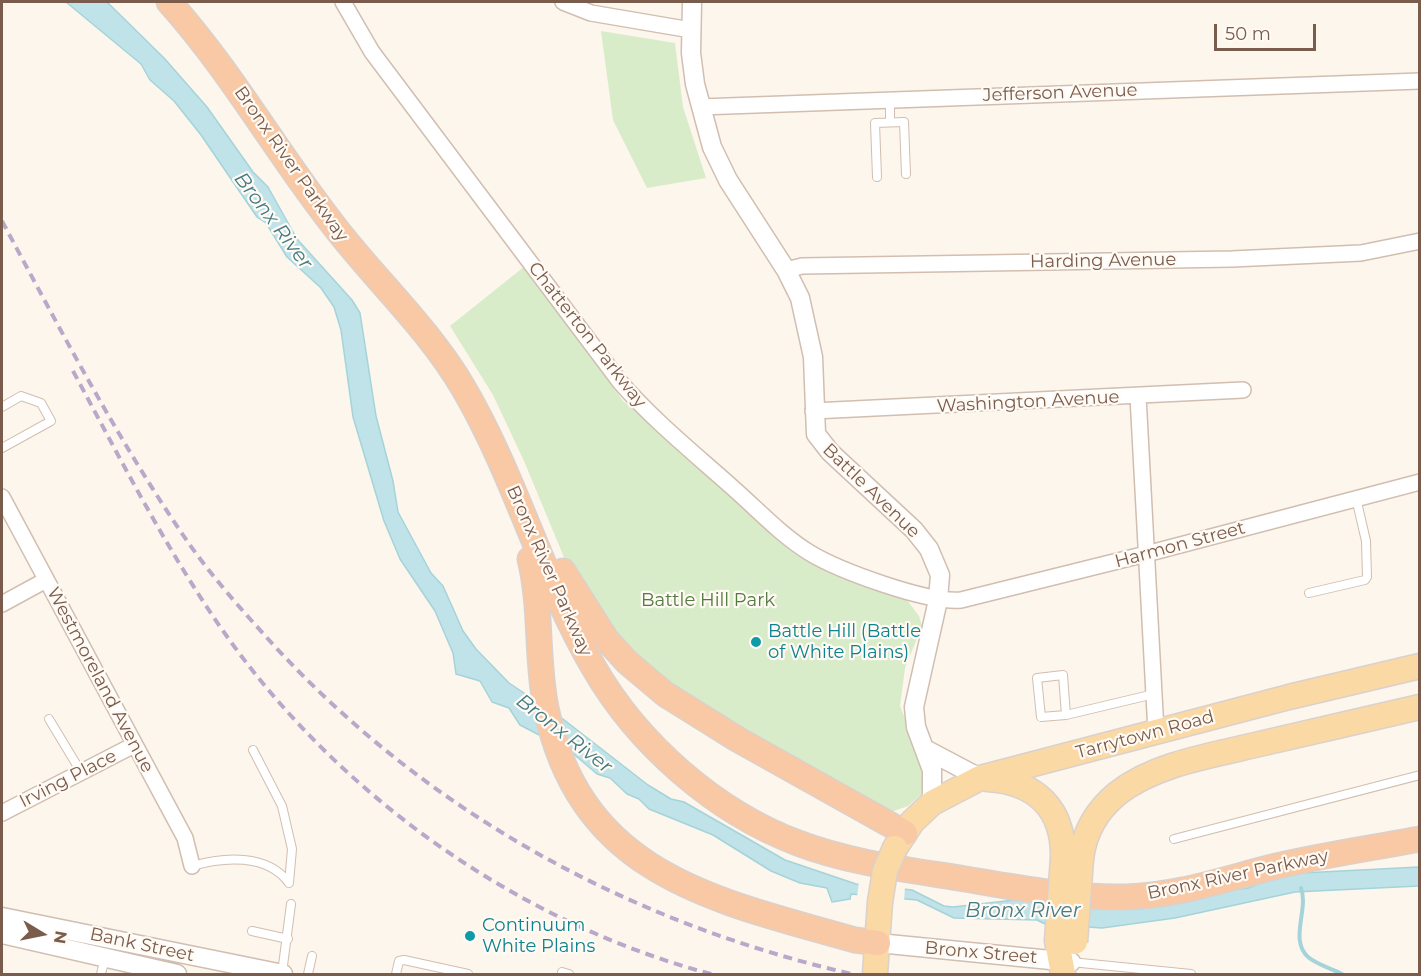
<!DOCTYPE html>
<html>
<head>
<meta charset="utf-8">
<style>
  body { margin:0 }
  #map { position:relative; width:1421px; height:976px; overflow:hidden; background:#fdf6ec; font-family:Montserrat,sans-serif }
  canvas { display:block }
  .frame { position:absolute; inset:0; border:3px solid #7a5c4d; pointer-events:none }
  .north { position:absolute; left:12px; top:904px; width:60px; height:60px; -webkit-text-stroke:4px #fffaf3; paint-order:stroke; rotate:100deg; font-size:16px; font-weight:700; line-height:24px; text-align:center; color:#7a5c4d }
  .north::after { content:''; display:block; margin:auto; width:21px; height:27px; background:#7a5c4d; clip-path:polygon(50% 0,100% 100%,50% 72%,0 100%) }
  .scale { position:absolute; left:1214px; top:24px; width:102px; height:27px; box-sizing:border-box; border:3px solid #7a5c4d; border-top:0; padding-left:8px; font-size:18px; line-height:21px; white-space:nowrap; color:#7a5c4d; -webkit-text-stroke:4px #fffaf3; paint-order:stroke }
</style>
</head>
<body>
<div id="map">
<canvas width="1421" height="976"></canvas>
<div class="frame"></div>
<div class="north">N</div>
<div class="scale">50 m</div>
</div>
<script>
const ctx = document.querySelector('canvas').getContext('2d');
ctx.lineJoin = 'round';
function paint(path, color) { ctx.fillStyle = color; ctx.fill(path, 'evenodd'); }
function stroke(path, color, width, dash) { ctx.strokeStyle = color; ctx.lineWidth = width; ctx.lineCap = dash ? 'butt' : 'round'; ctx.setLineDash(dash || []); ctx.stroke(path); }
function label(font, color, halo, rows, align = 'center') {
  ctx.font = font + ' Montserrat,sans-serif'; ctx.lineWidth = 4.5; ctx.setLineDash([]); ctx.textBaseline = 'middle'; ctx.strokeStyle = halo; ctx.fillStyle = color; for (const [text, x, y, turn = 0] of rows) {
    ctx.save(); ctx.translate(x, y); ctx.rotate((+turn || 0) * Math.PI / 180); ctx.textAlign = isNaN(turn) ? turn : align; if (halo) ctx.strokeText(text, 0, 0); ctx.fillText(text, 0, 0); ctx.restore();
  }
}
paint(new Path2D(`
  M601,31L675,43L683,107L706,178L647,188L613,120Z
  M525,266L623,401L657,427L796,552L838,575L893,593L907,600L919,616L922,626L905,668L900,706L927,772L924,792L908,806L891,812H879L635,663L568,567L524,461L493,395L450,326Z`), '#d8ecc9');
const water = new Path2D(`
  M66,2H107L164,58L207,107L253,172L268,187L297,239L352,300L360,313L376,416L393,481L398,512L431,573L443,586L463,631L476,649L509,683L563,719L648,785L671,799L684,802L785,860L856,884L912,890L944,906L953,907L1023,899L1216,892L1248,888L1266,881L1302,873L1419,867V886L1295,892L1175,918L1102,928L1045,924L1037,920L954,918L917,900L851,894L850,899L832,902L827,888L800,883L771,871L713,835L649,809L639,799L627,794L610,778L597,774L570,751L520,725L509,708L492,702L480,681L456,674L453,653L435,611L400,559L384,521L353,417L341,330L334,307L321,288L287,257L266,223L257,217L201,135L174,101L150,80L141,64Z`);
paint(water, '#bfe3e8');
stroke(water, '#a5d3da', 1.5);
paint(new Path2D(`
  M859,881L905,886L904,902L857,898Z`), '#fdf6ec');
stroke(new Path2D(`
  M1301,888C1309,909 1289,940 1308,957C1316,964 1332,969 1342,974`), '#a5d3da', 4);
const service = new Path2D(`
  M890,122V99
  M877,177L875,123L904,122L906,174
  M2,407L21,396L41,403L51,421L2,448
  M1309,593L1365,580L1367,577L1366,541L1356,498
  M1066,715L1063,675L1037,678L1041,717L1066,715L1154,694
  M49,719L81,772
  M253,750L282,806L292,849L289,883
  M1174,839L1420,775
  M192,866C223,857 267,853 289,883
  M252,931L288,939
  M1071,962L1191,974
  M562,972L569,974
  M282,973L291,904
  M101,974L105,958
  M308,974L312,956
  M396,974L399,961L404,960L468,974`);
const minor = new Path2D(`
  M343,2L372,52L620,382C654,421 695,454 733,488C758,510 782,536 810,553C840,571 927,603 961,600L1146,554L1420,482
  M563,2L591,13L691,30
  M700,107L1420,81
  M786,270L802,266L1232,259L1361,253L1420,241
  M1138,396L1156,732
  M813,411L1243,390
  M2,497L185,838L192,866
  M2,604L46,580
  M2,813L134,745`);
const tertiary = new Path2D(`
  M692,2L691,53L695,84L712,147L728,180L786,270L800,298L813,357L816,434L830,452L914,530L929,549L940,575L938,600L914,707L916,727L932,770V803
  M925,749L980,778
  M2,917L283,974
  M2,934L177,974
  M878,943L1071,962`);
const primary = new Path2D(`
  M988,779C1036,782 1064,809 1063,858
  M895,848L912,822L932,803L980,778L1289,697L1420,666
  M1081,859C1084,833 1097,810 1118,793C1155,764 1210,756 1255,745C1310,732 1365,720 1420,707
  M1057,941L1063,974
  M875,974L880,902`);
const trunk = new Path2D(`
  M169,2C230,70 275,150 331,222C374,279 428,327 464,389C516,478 542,579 594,668C638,744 715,812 798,843C850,863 910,870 965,879C1018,888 1072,898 1126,897C1178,896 1227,878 1277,866C1324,855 1372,848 1420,839
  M530,559C542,608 536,659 546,708C581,876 715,900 855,940L878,943
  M563,571L606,639L627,662L665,694L737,739L905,833`);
stroke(service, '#d1beb0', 10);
stroke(minor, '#d1beb0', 18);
stroke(tertiary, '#d1beb0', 21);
stroke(primary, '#dad1cd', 27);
stroke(trunk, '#dad1cd', 27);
stroke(service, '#fff', 8);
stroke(minor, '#fff', 15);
stroke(tertiary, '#fff', 18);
stroke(primary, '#fbd9a5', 24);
stroke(trunk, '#f9c8a4', 24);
stroke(new Path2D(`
  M2,221C59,327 115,435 183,535C208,572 239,607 269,640C424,811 629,923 852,974
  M73,371C120,458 165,547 221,628C336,794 516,922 711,974`), '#b9a8c9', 4, [9, 6]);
const primaryBridge = new Path2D(`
  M880,902L885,871L895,848
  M1057,941L1063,858
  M1075,942L1081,859`);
stroke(primaryBridge, '#dad1cd', 27, []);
stroke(primaryBridge, '#fbd9a5', 24);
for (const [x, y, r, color] of [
  [756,642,6,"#0f9aa8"],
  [470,936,6,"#0f9aa8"]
]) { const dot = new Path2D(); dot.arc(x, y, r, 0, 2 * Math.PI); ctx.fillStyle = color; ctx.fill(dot); stroke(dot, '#fffaf3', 2); }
label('18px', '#7a5c4d', '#fffaf3', [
  ["Jefferson Avenue",1060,93,-2],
  ["Bronx River Parkway",291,164,55],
  ["Harding Avenue",1103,261,-1],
  ["Chatterton Parkway",587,335,52],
  ["Washington Avenue",1028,402,-3],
  ["Battle Avenue",871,491,44],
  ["Harmon Street",1180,545,-15],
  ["Bronx River Parkway",549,571,66],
  ["Westmoreland Avenue",100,680,62],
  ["Tarrytown Road",1145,735,-15],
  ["Irving Place",68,779,-27],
  ["Bronx River Parkway",1238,875,-12],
  ["Bank Street",142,945,12],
  ["Bronx Street",981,953,5]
]);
label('18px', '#537a41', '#fffaf3', [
  ["Battle Hill Park",708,601]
]);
label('18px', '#0d838f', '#fffaf3', [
  ["Battle Hill (Battle",768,632],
  ["of White Plains)",768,653],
  ["Continuum",482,926],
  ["White Plains",482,947]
], 'left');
label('italic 20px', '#437c86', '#fffaf3', [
  ["Bronx River",273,221,53],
  ["Bronx River",564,734,38],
  ["Bronx River",1023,911]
]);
</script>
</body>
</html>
